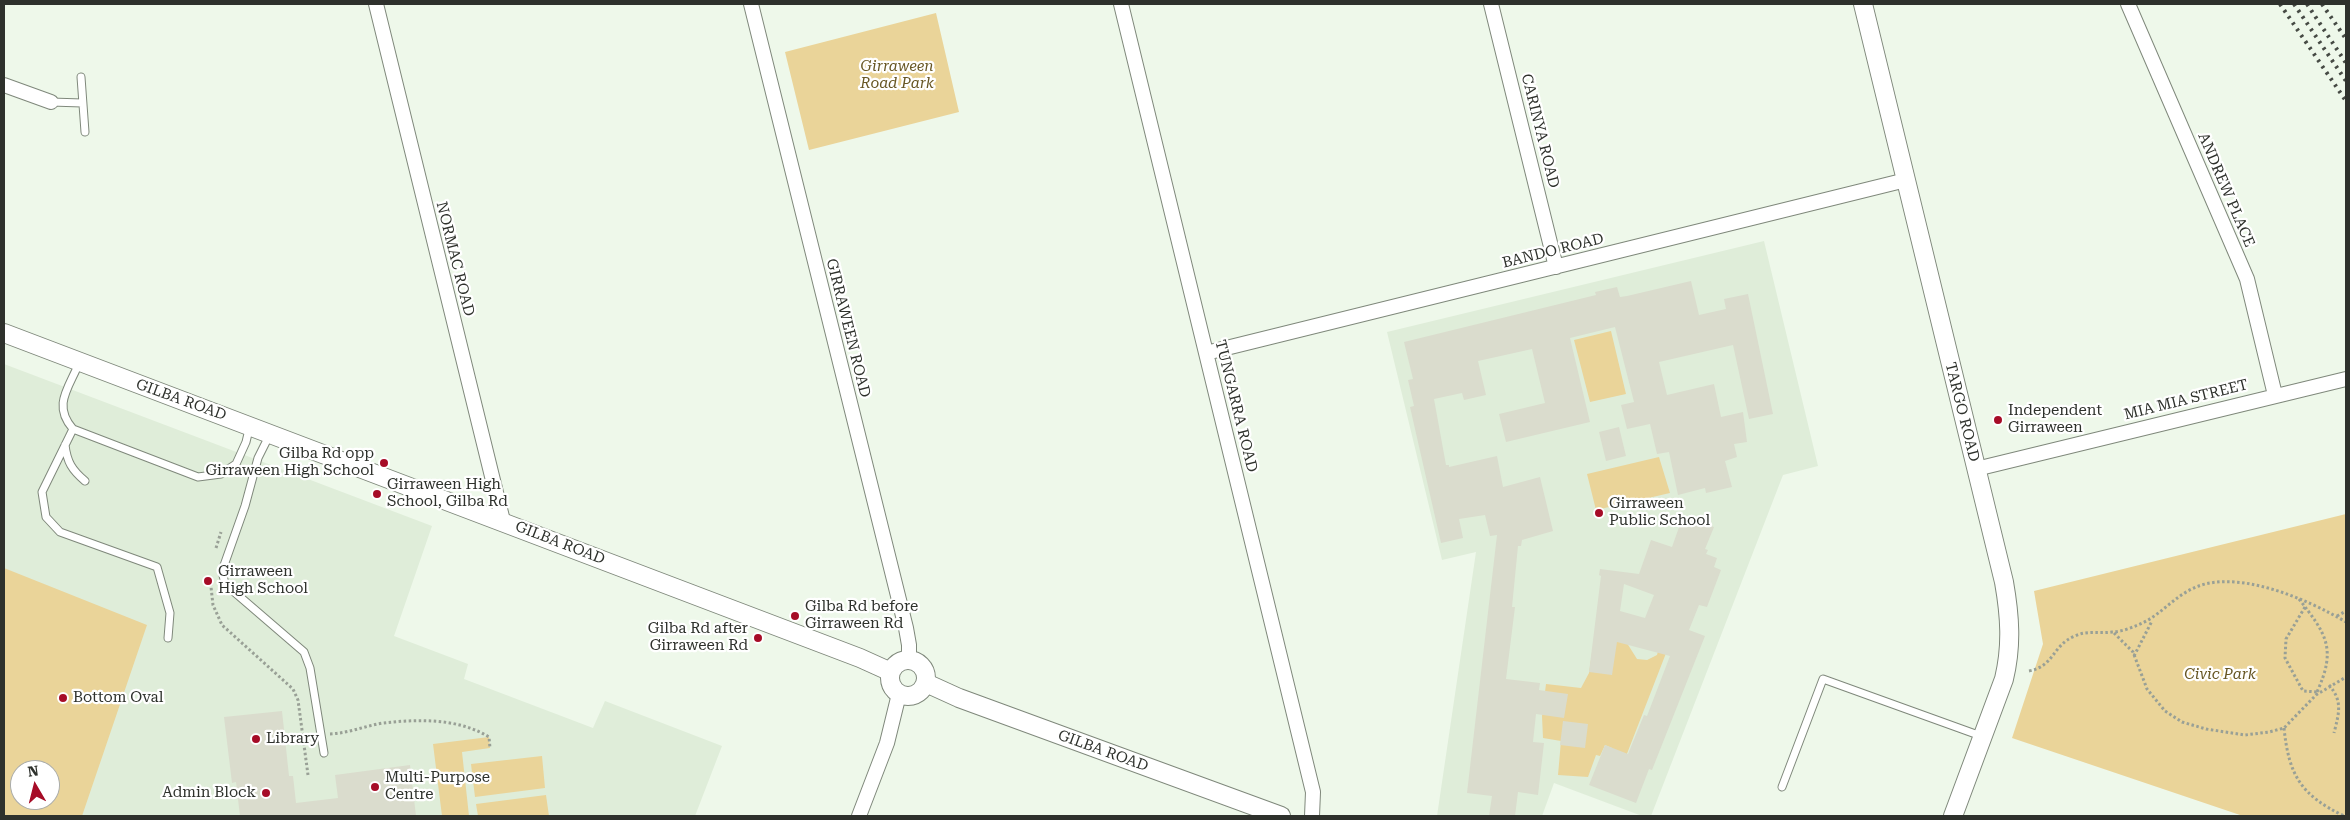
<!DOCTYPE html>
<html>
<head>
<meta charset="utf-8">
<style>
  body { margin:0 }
  #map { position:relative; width:2350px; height:820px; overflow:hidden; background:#eef8ea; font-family:"Roboto Serif",serif }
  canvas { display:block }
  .frame { position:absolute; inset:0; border:5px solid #2e312c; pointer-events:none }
  .north { position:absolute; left:10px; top:760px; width:50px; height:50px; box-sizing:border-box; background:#fff; border:1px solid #abadab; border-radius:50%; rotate:352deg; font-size:14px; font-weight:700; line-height:20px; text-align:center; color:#2e312c }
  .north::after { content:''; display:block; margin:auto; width:18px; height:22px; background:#a60c27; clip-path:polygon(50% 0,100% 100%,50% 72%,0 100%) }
</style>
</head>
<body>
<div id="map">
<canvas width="2350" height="820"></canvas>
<div class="frame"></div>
<div class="north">N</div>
</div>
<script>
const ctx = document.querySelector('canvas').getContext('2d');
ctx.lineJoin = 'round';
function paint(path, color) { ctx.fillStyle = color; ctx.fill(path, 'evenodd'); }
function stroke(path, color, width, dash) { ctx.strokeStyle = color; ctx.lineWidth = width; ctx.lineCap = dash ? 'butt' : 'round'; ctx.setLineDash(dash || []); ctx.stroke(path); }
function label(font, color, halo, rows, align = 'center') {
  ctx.font = font + ' "Roboto Serif",serif'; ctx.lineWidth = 4.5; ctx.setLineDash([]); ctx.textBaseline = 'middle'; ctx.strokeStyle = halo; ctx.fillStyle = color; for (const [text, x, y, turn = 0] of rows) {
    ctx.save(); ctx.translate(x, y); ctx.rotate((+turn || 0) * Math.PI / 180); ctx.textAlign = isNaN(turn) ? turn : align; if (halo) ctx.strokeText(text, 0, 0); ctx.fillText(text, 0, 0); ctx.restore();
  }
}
paint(new Path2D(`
  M1764,241L1818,466L1783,475L1651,816H1642L1554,783L1542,816H1437L1476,552L1442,560L1387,332Z
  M4,364L432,526L394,636L468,664L464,679L593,728L605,701L722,746L695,816H4ZM20,770H50V800H20Z`), '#dfedd9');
paint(new Path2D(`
  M936,13L959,112L809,150L785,52Z
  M1611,331L1626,394L1590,402L1574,340Z
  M1659,457L1670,493L1596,510L1587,474Z
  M2346,514V816H2243L2012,738L2043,644L2034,591Z
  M4,568L147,625L82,816H4ZM20,770H50V800H20Z
  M1597,620L1625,640L1637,659L1647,660L1657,655L1665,624L1675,630L1623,764L1608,759L1612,748L1605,745L1600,756L1596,755L1588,777L1558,775L1561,741L1543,738L1542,716L1546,684L1581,688L1589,673Z
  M489,737L490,748L462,752L469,816H442L433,744Z
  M542,756L545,788L475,797L471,764Z
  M546,795L549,816H478L476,804Z`), '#ead499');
paint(new Path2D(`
  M1691,281L1699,315L1726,309L1724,299L1748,294L1773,414L1749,419L1733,345L1659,362L1667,395L1714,384L1721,417L1743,412L1747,442L1734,444L1737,457L1725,461L1732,487L1706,493L1705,488L1678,495L1669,452L1657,454L1650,424L1627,429L1621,405L1634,402L1615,327L1570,338L1590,422L1506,442L1499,414L1545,403L1532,349L1478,361L1486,395L1464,400L1462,393L1434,399L1446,465H1449V467L1497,456L1503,487L1540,477L1553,531L1522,540L1521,546H1518L1512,607H1515L1506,679L1540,683L1539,690L1568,694L1564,718L1536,714L1533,742L1544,743L1538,795L1518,792L1515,816H1489L1492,796L1467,793L1497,535L1490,536L1485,515L1459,519L1463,538L1441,543L1410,407L1414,406L1408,380L1413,379L1404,342L1596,295L1595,292L1617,287L1620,297L1627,296Z
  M1619,427L1626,456L1606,461L1599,432Z
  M1683,516L1714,527L1705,549L1708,550L1706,554L1717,558L1714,567L1721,570L1707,607L1699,605L1689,630L1705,636L1652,770L1649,769L1636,803L1589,785L1605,745L1628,754L1644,715L1647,716L1670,656L1617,642L1612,675L1589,672L1601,576L1599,575L1600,569L1639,574L1651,540L1672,547ZM1624,584L1654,595L1645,618L1620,611Z
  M282,711L289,776H293L296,803L338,798L335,775L410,765L416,816H240L236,782L232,783L224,717Z
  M1563,721L1588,724L1585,748L1560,745Z`), '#dadccd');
const service = new Path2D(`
  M81,77L85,132
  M51,102L82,103
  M79,363C69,388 52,405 73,429L198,477L221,474L236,464L246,442L250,425
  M73,429L42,492L46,517L60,532L157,567L170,613L168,638
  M270,434L258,458L245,506L222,571L225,584L304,652L310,668L324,753
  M65,445C67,462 72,470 85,481
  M1782,787L1823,679L1981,736`);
const minor = new Path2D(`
  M376,4L503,521
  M751,4L906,628L909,645V660
  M1121,4L1313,792L1312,816
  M1491,4L1556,267
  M2128,4L2247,279L2275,395
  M4,85L51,102
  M1206,353L1906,180
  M1976,469L2346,379
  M859,816L887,743L899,694`);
const tertiary = new Path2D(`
  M1863,4L2004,582C2010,616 2012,646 2004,679L1953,816
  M4,333L860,658L891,672
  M890 678a18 18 0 1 1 36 0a18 18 0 1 1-36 0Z
  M926,683L959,698L1281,816`);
stroke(service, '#7f887b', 9);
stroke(minor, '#7f887b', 16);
stroke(tertiary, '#7f887b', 20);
stroke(new Path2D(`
  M216,548L221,532
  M210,578L213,605L222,625L293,689L298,700L308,775
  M2299,599C2326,634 2337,648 2317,692
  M2305,607L2286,639L2285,658L2303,691L2317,692
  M2337,616L2346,611
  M2114,633L2133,652L2147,689L2165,711L2182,722L2206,729L2245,735L2269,732L2284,728L2316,695L2346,677
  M2134,656L2152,621
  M2029,671C2055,666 2052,645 2075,636C2087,630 2099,634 2112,632C2121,632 2130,628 2138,625C2158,617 2170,601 2188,591C2231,565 2307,599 2346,622
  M2329,685C2343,701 2339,713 2334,733
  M2284,728C2289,776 2301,795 2344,816
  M330,734C349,733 365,726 383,723C418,719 458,718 489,737L490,748`), '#99a096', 3, [2.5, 2.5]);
stroke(service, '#fff', 7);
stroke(minor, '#fff', 14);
stroke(tertiary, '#fff', 18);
stroke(new Path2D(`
  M2280,4L2346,101
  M2294,4L2346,81
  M2307,4L2346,63
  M2322,4L2346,39`), '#464a44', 4, [2.5, 5]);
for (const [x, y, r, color] of [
  [1998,420,5,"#a60c27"],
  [384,463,5,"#a60c27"],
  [377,494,5,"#a60c27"],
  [1599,513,5,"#a60c27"],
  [208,581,5,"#a60c27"],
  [795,616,5,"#a60c27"],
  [758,638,5,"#a60c27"],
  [63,698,5,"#a60c27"],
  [256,739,5,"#a60c27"],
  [375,787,5,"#a60c27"],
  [266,793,5,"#a60c27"]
]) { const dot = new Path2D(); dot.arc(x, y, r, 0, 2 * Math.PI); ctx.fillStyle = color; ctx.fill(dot); stroke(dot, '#fff', 2); }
label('italic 15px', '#675623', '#fff', [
  ["Girraween",897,67],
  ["Road Park",897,84],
  ["Civic Park",2220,675]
]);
label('15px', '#2e312c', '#fff', [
  ["CARINYA ROAD",1540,131,76],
  ["ANDREW PLACE",2226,190,67],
  ["BANDO ROAD",1553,251,-14],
  ["NORMAC ROAD",455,259,76],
  ["GIRRAWEEN ROAD",848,328,76],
  ["GILBA ROAD",181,400,20],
  ["MIA MIA STREET",2186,400,-14],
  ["TUNGARRA ROAD",1236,406,76],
  ["TARGO ROAD",1962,412,76],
  ["GILBA ROAD",560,543,21],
  ["GILBA ROAD",1103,751,20]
]);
label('15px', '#2e312c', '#fff', [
  ["Independent",2008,411],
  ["Girraween",2008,428],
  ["Gilba Rd opp",374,454,"right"],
  ["Girraween High School",374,471,"right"],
  ["Girraween High",387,485],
  ["School, Gilba Rd",387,502],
  ["Girraween",1609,504],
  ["Public School",1609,521],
  ["Girraween",218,572],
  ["High School",218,589],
  ["Gilba Rd before",805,607],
  ["Girraween Rd",805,624],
  ["Gilba Rd after",748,629,"right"],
  ["Girraween Rd",748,646,"right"],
  ["Bottom Oval",73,698],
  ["Library",266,739],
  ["Multi-Purpose",385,778],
  ["Centre",385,795],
  ["Admin Block",256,793,"right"]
], 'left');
</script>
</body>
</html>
